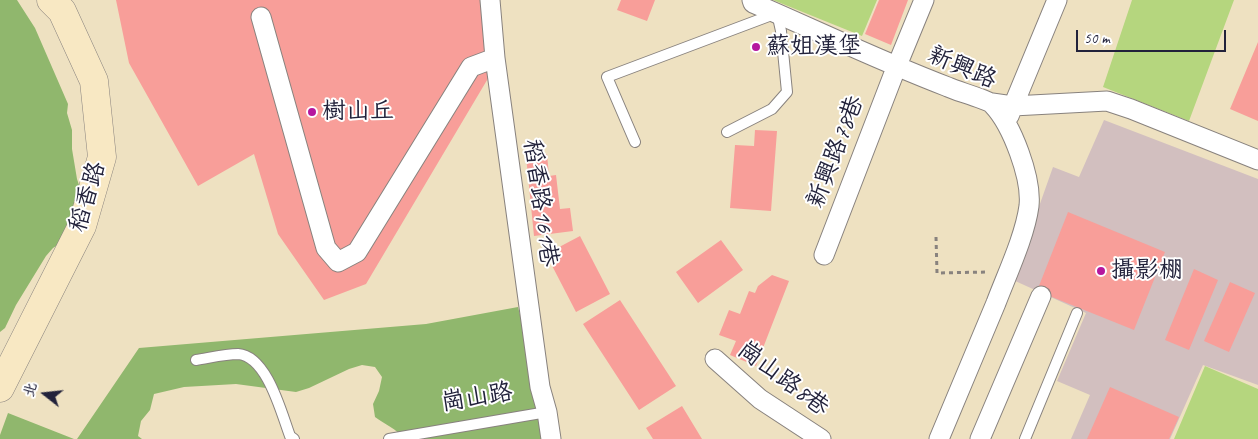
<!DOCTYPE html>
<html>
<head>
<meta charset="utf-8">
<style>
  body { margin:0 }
  #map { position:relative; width:1258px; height:439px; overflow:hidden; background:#eee1c1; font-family:Caveat,"LXGW WenKai TC",sans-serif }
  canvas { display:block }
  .north { position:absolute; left:20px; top:369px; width:50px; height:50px; -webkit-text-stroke:4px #fff; paint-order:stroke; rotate:286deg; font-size:14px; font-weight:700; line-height:20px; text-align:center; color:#22223b }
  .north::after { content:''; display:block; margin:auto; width:18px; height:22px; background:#22223b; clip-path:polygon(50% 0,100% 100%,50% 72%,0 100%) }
  .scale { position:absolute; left:1076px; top:30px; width:150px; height:22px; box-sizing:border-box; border:2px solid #22223b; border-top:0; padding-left:6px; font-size:15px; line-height:18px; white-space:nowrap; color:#22223b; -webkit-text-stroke:4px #fff; paint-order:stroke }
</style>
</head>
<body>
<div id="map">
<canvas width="1258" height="439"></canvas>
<div class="north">北</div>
<div class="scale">50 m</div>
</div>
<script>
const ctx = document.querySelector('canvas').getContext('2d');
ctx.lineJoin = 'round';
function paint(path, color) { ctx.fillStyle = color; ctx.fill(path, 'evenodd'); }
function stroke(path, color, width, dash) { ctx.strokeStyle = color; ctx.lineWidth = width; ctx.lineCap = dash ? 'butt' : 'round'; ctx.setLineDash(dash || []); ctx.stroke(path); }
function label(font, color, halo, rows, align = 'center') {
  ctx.font = font + ' Caveat,"LXGW WenKai TC",sans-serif'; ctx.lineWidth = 4; ctx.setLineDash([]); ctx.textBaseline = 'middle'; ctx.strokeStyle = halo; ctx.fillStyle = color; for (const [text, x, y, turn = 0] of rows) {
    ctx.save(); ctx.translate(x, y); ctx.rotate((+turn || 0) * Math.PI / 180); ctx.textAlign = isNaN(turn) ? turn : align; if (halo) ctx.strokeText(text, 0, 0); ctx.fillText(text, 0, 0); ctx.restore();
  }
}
paint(new Path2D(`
  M1104,120L1258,179V385L1203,365L1170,439H1071L1090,395L1057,381L1086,313L1013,280L1053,167L1079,177Z`), '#d2bfbf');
paint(new Path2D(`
  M773,0H877L862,36Z
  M1132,0H1234L1189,121L1103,87Z
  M1205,366L1258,389V439H1174Z`), '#b5d67e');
paint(new Path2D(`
  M0,0H17L35,28L68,104L67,113L72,130V149L77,179L80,188L71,212L72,230L67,239L53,248L46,256L16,305L5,328L0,332Z
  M518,307L552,439H403C398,429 384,424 375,417L373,404L379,391L382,377L375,367L362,365L349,369L309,388L296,392L236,384L184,387L154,394L150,410L141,421L138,436L142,439H77L139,348L426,324Z
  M8,413L74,439H0V435Z`), '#90b76d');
paint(new Path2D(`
  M116,0H480L493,70L366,284L324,300L278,234L254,154L198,186L129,63Z
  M621,0H655L647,21L617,10Z
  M879,0H908L891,45L865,34Z
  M1258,42V121L1230,109Z
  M755,130L777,131L771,211L730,208L735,145L754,146Z
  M547,154L549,176L556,175L560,209L570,208L573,231L534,236L526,156Z
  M1068,212L1165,252L1134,330L1037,291Z
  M580,236L610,294L576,312L546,254Z
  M721,240L743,270L698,303L676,272Z
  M1194,269L1218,280L1189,350L1165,340Z
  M772,275L789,281L756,366L730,355L736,341L719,335L729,310L740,314L749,291L755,293L758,286Z
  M1230,282L1255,293L1229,352L1204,341Z
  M620,300L676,386L639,410L583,324Z
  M1110,387L1179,417L1169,439H1087Z
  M682,406L702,439H653L646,428Z`), '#f89e99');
const lane = new Path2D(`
  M635,142L607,77L777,13L781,31L787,92L772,109L727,132
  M196,360C209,358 225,354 238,354C267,356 281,412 290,436L294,439
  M389,439L547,412
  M1025,439L1077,313`);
const street = new Path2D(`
  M490,0L495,58L540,387L547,412L551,439
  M752,0L753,3C818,31 882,62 948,87C956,91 989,100 993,105C1012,125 1032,178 1029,206C1025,236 1007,274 996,303C977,348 958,394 939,439
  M261,17L326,248L338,262L357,252L471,67L495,58
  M992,103L1013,106L1107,101L1131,109L1258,160
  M1009,116L1057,0
  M824,255L896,68L924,0
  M715,359L760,399L821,439
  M980,439L1041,296`);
const secondary = new Path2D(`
  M0,388L82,226L102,157L94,81L62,11L51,0`);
stroke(lane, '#88827e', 12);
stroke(street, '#88827e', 21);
stroke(secondary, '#88827e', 29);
stroke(new Path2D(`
  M936,237L937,273L988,272`), '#88827e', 3, [4, 4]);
stroke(lane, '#fff', 10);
stroke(street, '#fff', 19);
stroke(secondary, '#f8e8c3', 28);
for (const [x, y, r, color] of [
  [756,47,5,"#b5179e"],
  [312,112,5,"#b5179e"],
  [1101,271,5,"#b5179e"]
]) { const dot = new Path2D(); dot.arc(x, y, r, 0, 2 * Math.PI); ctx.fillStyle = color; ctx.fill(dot); stroke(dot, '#fff', 2); }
label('24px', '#22223b', '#fff', [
  ["蘇姐漢堡",766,47],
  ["樹山丘",322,112],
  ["攝影棚",1111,271]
], 'left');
label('24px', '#22223b', '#fff', [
  ["新興路",962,68,23],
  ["新興路78巷",836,152,-69],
  ["稻香路",88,197,-73],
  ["稻香路161巷",540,203,82],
  ["崗山路8巷",783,379,37],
  ["崗山路",477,398,-9]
]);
</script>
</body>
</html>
